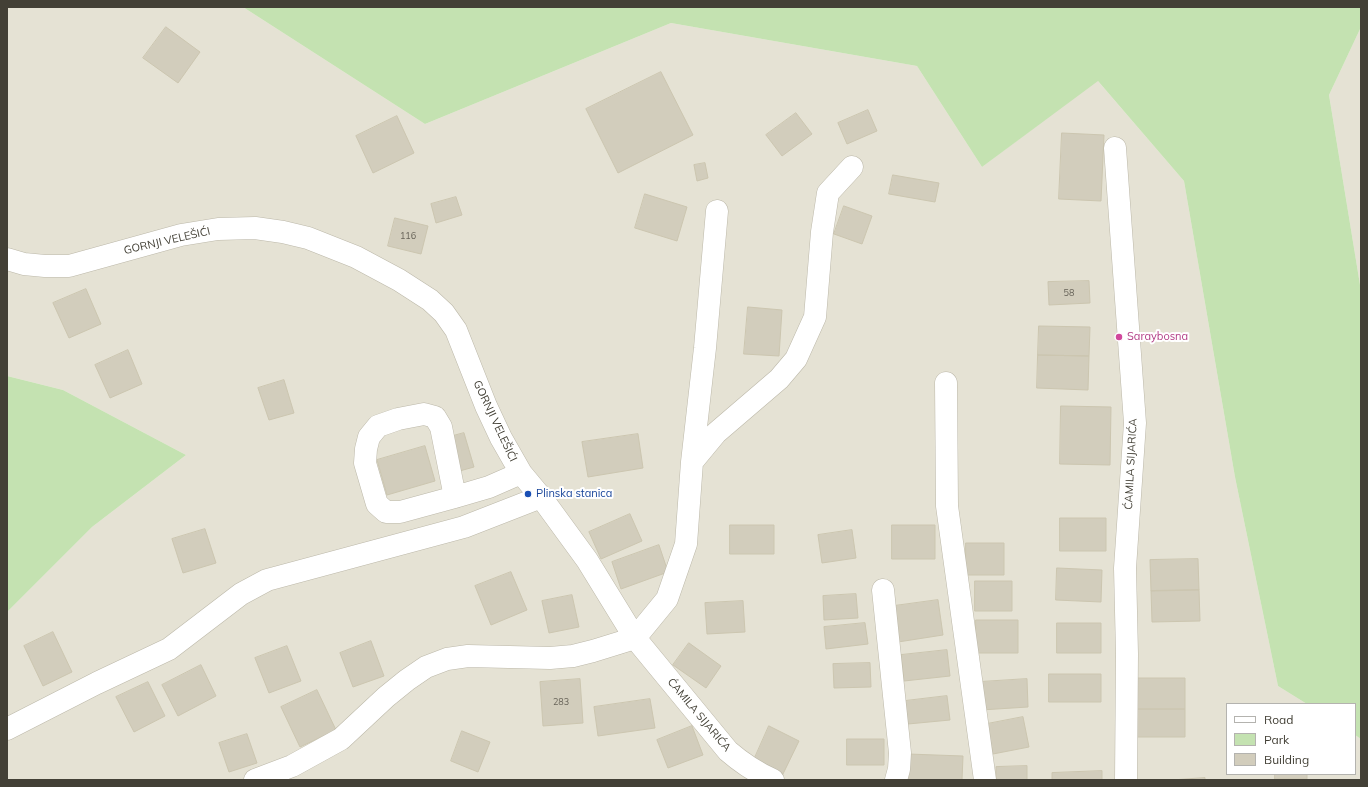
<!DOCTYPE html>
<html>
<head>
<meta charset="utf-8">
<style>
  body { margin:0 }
  #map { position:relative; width:1368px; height:787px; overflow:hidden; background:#f1f0e6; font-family:Mulish,sans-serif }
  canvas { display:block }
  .frame { position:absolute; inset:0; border:8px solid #434036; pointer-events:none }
  .legend { position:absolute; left:1226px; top:703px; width:130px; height:72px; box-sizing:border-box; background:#fff; border:1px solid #b4b3af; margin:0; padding:5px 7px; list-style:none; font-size:12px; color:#434036 }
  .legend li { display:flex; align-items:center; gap:8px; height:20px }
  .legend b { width:20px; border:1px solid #b4b3af }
</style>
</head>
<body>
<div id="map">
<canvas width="1368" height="787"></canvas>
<div class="frame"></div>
<ul class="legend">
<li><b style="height:5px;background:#fff"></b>Road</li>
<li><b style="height:11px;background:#c4e2b1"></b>Park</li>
<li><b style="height:11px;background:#d2cdbc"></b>Building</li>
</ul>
</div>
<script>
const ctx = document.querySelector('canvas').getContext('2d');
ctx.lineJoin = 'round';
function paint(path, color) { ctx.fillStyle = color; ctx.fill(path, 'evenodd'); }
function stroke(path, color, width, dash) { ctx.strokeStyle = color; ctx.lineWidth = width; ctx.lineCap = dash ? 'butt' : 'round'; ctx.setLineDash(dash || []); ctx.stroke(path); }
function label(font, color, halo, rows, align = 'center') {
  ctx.font = font + ' Mulish,sans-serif'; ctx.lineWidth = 4; ctx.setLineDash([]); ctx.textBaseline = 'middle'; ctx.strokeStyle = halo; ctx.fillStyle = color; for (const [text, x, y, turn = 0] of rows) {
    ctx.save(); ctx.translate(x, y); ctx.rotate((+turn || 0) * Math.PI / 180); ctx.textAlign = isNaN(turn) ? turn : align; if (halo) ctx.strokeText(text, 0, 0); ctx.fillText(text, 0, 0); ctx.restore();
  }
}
paint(new Path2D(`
  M7,7H243L425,124L671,23L917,66L982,167L1097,80L1184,181L1235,477L1278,686L1307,704H1227V774H1355V735L1361,739V780H7V612L92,527L186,455L63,390L7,376Z
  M1361,27V291L1329,95Z`), '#e5e2d4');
paint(new Path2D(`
  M243,7H1361V27L1329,95L1361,291V739L1355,735V704H1307L1278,686L1235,477L1184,181L1098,81L982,167L917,66L671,23L425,124Z
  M7,376L63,390L186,455L92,527L7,612Z`), '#c4e2b1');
const building = new Path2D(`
  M166,27L200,52L178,83L143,58Z
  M661,72L693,135L618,173L586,109Z
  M868,110L877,131L847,144L838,123Z
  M796,113L812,134L782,156L766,135Z
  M397,116L414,153L373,173L356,136Z
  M1062,133L1104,135L1101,201L1059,199Z
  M705,163L708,178L697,181L694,165Z
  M893,175L939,183L935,202L889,194Z
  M645,194L687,207L677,241L635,228Z
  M456,197L462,215L436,223L431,204Z
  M844,206L872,216L862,244L834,234Z
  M395,218L428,226L421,254L388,246Z
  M1089,281L1090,303L1049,305L1048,282Z
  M86,289L101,324L69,338L53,303Z
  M748,307L782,310L779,356L744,354Z
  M1039,326L1090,327L1089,356L1038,355Z
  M128,350L142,384L110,398L95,365Z
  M1038,355L1089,356L1088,390L1037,388Z
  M284,380L294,413L269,420L258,388Z
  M1061,406L1111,407L1110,465L1060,464Z
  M464,433L474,467L456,472L446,438Z
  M638,434L643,468L588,477L582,442Z
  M425,446L435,481L387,495L377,460Z
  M630,514L642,541L601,559L589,532Z
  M1060,518H1106V551H1060Z
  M730,525H774V554H730Z
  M892,525H935V559H892Z
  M205,529L216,563L183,573L172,539Z
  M852,530L856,558L822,563L818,535Z
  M966,543H1004V575H966Z
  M659,545L668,572L621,589L612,562Z
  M1198,559L1199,590L1151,591L1150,560Z
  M1057,568L1102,570L1101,602L1056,600Z
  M511,572L527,610L491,625L475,586Z
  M975,581H1012V611H975Z
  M1199,590L1200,621L1152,622L1151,591Z
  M856,594L858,618L824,620L823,596Z
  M572,595L579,627L549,633L542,601Z
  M938,600L943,635L898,642L894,606Z
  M743,601L745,632L707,634L705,603Z
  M976,620H1018V653H976Z
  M865,623L868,644L826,649L824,627Z
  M1057,623H1101V653H1057Z
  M53,632L72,672L43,686L24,646Z
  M371,641L384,676L353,687L340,653Z
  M689,643L721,666L706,688L673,665Z
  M287,646L301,681L269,693L255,658Z
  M947,650L950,676L904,681L901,655Z
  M870,663L871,687L834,688L833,664Z
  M201,665L216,696L178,716L162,685Z
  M1049,674H1101V702H1049Z
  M1135,678H1185V709H1135Z
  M580,679L583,723L543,726L540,682Z
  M1027,679L1028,707L981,710L980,682Z
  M148,682L165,716L134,732L116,697Z
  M317,690L336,730L300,747L281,707Z
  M947,696L950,720L908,724L905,701Z
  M650,699L655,728L598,736L594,707Z
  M1135,709H1185V737H1135Z
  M1023,717L1029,747L993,754L987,724Z
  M692,726L703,755L668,768L657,740Z
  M769,726L799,741L782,776L753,762Z
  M462,731L490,742L478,772L451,761Z
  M247,734L257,763L229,772L219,743Z
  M847,739H884V765H847Z
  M908,754L963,756L962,780H907Z
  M1027,766V780H996V767Z
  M1102,771V780H1052V773Z
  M1275,774H1307V779H1275Z
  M1205,778V780H1172Z`);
paint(building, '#d2cdbc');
stroke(building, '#ccc6b0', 1);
const minor = new Path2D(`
  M1115,148L1135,423L1125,568L1127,654L1126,780
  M7,259L24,264L45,266H69L181,235L218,229L255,228L283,232L308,238L356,257L399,280L430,300L444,313L456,330L486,406L501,438L521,473L541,497L587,560L635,638L728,751C743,764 755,772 773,780
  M946,383L947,506L985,780
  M692,462L716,433L779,379L796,359L815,317L822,232L828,193L852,167
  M455,497L441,427L435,417L424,414L398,419L378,426L369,437L366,449L365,463L377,504L386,512H400L455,497L489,487L521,473
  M883,590L900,753L899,769L896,780
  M635,638L667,599L686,544L692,462L705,348L717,211
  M7,729L97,683L169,649L241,594L267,580L464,527L541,497
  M255,780L292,766L341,739L386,697L407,680L426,667L447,659L468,656L550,658L573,656L593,651L635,638`);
stroke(minor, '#bcb8a9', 23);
stroke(minor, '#fff', 22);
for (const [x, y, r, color] of [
  [1119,337,4,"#d1479c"],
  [528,494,4,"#1a4fb4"]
]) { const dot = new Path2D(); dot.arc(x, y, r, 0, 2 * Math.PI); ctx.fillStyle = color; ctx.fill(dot); stroke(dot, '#fff', 1.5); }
label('9px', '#676358', null, [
  ["116",408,236],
  ["58",1069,293],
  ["283",561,702]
]);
label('11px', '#434036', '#fff', [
  ["GORNJI VELEŠIĆI",167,241,-13],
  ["GORNJI VELEŠIĆI",495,421,65],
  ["ĆAMILA SIJARIĆA",1131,464,-87],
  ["ĆAMILA SIJARIĆA",699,715,50]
]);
label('11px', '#b23c85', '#fff', [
  ["Saraybosna",1127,337]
], 'left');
label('11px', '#164399', '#fff', [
  ["Plinska stanica",536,494]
], 'left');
</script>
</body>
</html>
